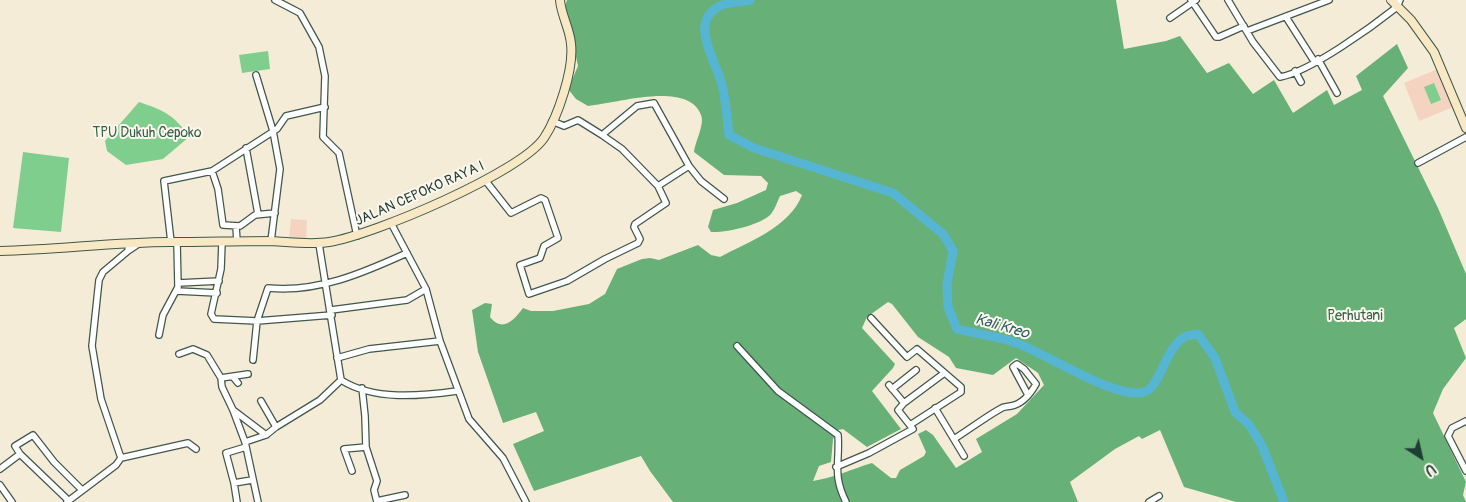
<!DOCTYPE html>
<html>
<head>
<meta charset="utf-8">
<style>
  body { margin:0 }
  #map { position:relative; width:1466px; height:502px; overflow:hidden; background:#f4ecd7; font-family:Pangolin,sans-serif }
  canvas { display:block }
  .north { position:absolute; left:1396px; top:432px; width:50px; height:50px; -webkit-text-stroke:4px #fbf7ec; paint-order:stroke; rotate:145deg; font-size:14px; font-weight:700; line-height:20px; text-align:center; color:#1f3d34 }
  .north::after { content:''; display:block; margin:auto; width:18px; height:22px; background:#1f3d34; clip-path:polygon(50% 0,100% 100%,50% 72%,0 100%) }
</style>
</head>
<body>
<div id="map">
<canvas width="1466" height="502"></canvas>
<div class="north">U</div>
</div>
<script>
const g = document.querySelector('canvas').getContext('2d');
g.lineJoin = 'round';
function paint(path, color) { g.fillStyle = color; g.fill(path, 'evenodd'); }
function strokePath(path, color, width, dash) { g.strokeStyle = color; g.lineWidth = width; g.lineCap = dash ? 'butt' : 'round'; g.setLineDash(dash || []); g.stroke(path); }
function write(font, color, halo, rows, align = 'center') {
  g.font = font + ' Pangolin,sans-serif'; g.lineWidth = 4; g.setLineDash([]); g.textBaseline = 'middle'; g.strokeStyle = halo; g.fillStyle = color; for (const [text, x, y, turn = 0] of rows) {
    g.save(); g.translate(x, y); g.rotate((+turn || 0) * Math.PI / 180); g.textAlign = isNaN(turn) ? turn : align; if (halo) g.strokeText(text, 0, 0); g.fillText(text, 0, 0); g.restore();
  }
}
paint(new Path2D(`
  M1440,68L1456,106L1419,121L1404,83Z
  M291,219L307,220L306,242L289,241Z`), '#f5d3c1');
paint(new Path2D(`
  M268,51L270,69L242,73L239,55Z
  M1434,83L1441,100L1431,104L1424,87Z
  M139,102C163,110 175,115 189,137L163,159L126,165L107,151L105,141Z
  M23,152L69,158L61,232L13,228Z`), '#7fce8d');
paint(new Path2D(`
  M567,0H1116L1124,49L1166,41L1180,36L1207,73L1229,63L1253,94L1274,80L1293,113L1327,90L1334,105L1362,90L1356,76L1397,44L1408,68L1383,96L1438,208L1466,274V319L1454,328L1466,358L1443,389L1433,413L1466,482L1463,495L1466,502H1236L1184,487L1160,430L1142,439L1139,436L1115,449L1070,482L1078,502H673L650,471L641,456L534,491L513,444L544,431L536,412L503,423L478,352L472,310L485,303L492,304L490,317C503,333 514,320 523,308L531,311H553L589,304L605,294L617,269L642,259L650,258L659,260L698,245L711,255L720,257C748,242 790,227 802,195L796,191L780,196C777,202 775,209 771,214C761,225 726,233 711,232L708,227L713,210L737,203L766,190L768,183L761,176L724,175L694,152C695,142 705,124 701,115C688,80 615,104 588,106L576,99L568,89L578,66L565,6ZM888,302L892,304L918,337L949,357L956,368L993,375L1016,358L1038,373L1044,385L1017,414L976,439L982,452L956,468L933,435L926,430L918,434L926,452L924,456L900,470L896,478H891L872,463C852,469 833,478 813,481L819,466L831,462L833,439L838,430L843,429L867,447L901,429L872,391L893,368L895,364L862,328L867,317Z`), '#67b178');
strokePath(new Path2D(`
  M750,0C741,2 728,2 720,6C687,22 717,62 722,85C726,101 727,118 729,135L754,148L893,193L943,234L953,251L947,284L948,307L957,329C976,334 997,336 1016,343C1044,352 1121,404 1147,391C1160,384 1166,349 1183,338C1186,335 1193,335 1198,334L1215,358L1235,412L1250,426L1262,446L1284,502`), '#55b5d3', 9);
const street = new Path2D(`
  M275,0L300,13L319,47L325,76L323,137L339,153L357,236
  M1191,0L1216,37H1219L1244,26
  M1228,0L1253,42L1280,77C1310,72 1373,26 1397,7L1400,0
  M1286,17L1314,61
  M1170,18L1196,0
  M1247,31L1329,0
  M1318,59L1337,93
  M1295,71L1301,82
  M256,75L273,131L280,169L271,241
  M602,135L622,149L658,186
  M246,148L258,214
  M1418,163L1466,137
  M689,166L701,181L724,199
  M212,171L218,189L223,225L240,226L255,215L275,213
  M485,180L511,213L541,198L545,200L558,238L544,246L540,258L520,265L529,294L567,281L605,259L638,243L640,239L634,227L635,224L666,203L658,186L689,166L654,103L637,106L602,135L578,120L564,126L552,121
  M391,223L426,289L440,341L469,419L503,458L526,502
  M236,226L237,242
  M171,242L164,181L212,171L277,129L286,116L325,107
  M222,242L221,269L211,314L214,319L257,321L332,315
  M319,244L341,380C374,401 421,396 457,391
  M128,251L140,243
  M178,283L219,281
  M177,291L217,293
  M331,310L407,300L426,289
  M871,318L907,357L917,349L961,387V392L910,425
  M159,335L163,315L178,287L177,242
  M737,346L778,391L838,435C840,463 832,474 846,502
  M179,354L193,349L207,355L221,378L222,387L233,410
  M337,358L369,349L440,341
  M253,360L257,321L268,288C317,293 363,273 407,253
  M233,377L238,383
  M221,378L248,374
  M892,389L916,370
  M261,401L276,427L320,400L341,380
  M904,403L943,374
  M935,408L964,456
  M1466,421L1452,428L1448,436L1466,471
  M954,439C970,429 984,418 1000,409C1004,406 1007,407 1011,406C1022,404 1031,393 1036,384L1024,369L1017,364L1013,367L1028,395
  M245,442L266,435
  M366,447L377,481L374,490L377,502
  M121,458L188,443L196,449
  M836,467L869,453L913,429L898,410L904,403L889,385
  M0,469L20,454
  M352,471L344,449L366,447L365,416L362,388
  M234,483L226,453L246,447
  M0,485L12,502
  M69,501L20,454L15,446L33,435L54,462L82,490
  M377,501L405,495
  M67,502L116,465L121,458L101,399L92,346L99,280L103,272L128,251L129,244
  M237,502L234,483L252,480
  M258,502L245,442L233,410L266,435L276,427
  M1149,502L1159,496`);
const secondary = new Path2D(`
  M1391,0L1411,20L1434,52L1466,128
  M0,251C57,250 113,242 170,242C204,242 238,241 272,241C291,242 310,245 329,242C373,235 520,173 544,138C558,117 574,69 571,44C570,29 561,15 560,0`);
strokePath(street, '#3f574c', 8);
strokePath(secondary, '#3f574c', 10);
strokePath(street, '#fff', 5.5);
strokePath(secondary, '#f8e8c3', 8);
write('14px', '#37614a', '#fbf7ec', [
  ["TPU Dukuh Cepoko",147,133],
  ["Perhutani",1355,316]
]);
write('14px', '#1f3d34', '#fbf7ec', [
  ["JALAN CEPOKO RAYA I",420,194,-24]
]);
write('italic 15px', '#2f6164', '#fbf7ec', [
  ["Kali Kreo",1002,327,16]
]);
</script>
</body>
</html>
